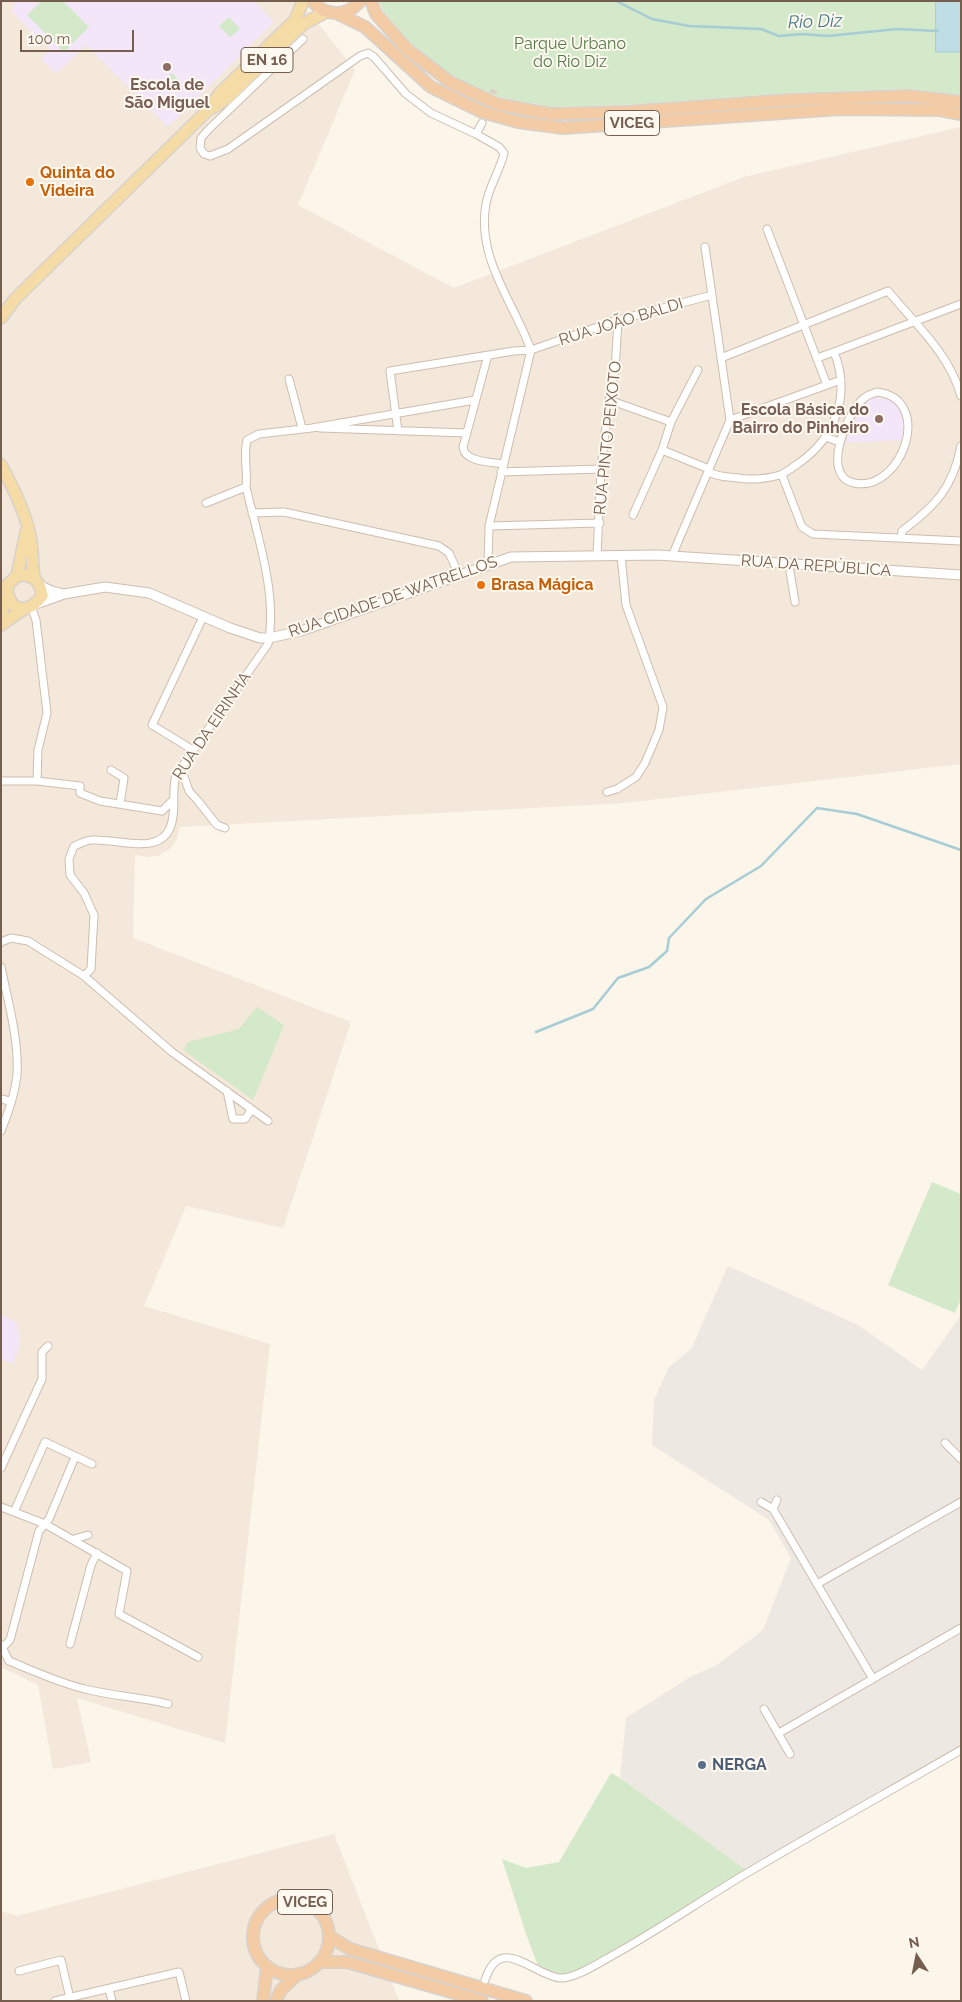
<!DOCTYPE html>
<html>
<head>
<meta charset="utf-8">
<style>
  body { margin:0 }
  #map { position:relative; width:962px; height:2002px; overflow:hidden; background:#fbf5ea; font-family:Raleway,sans-serif }
  canvas { display:block }
  .frame { position:absolute; inset:0; border:2px solid #755e4e; pointer-events:none }
  .north { position:absolute; left:892px; top:1932px; width:50px; height:50px; -webkit-text-stroke:4px #fef9f0; paint-order:stroke; rotate:349deg; font-size:14px; font-weight:700; line-height:20px; text-align:center; color:#755e4e }
  .north::after { content:''; display:block; margin:auto; width:18px; height:22px; background:#755e4e; clip-path:polygon(50% 0,100% 100%,50% 72%,0 100%) }
  .scale { position:absolute; left:20px; top:30px; width:114px; height:22px; box-sizing:border-box; border:2px solid #755e4e; border-top:0; padding-left:6px; font-size:15px; line-height:18px; white-space:nowrap; color:#755e4e; -webkit-text-stroke:4px #fef9f0; paint-order:stroke }
</style>
</head>
<body>
<div id="map">
<canvas width="962" height="2002"></canvas>
<div class="frame"></div>
<div class="north">N</div>
<div class="scale">100 m</div>
</div>
<script>
const g = document.querySelector('canvas').getContext('2d');
g.lineJoin = 'round';
function paint(path, color) { g.fillStyle = color; g.fill(path, 'evenodd'); }
function strokePath(path, color, width, dash) { g.strokeStyle = color; g.lineWidth = width; g.lineCap = dash ? 'butt' : 'round'; g.setLineDash(dash || []); g.stroke(path); }
function write(font, color, halo, rows, align = 'center') {
  g.font = font + ' Raleway,sans-serif'; g.lineWidth = 4; g.setLineDash([]); g.textBaseline = 'middle'; g.strokeStyle = halo; g.fillStyle = color; for (const [text, x, y, turn = 0] of rows) {
    g.save(); g.translate(x, y); g.rotate((+turn || 0) * Math.PI / 180); g.textAlign = isNaN(turn) ? turn : align; if (halo) g.strokeText(text, 0, 0); g.fillText(text, 0, 0); g.restore();
  }
}
paint(new Path2D(`
  M1,1H300L355,70L298,205L454,288L744,177L961,127V764L624,803L180,827L177,839L170,849L160,855L148,857L135,855L133,938L351,1022L283,1228L186,1206L144,1306L270,1344L225,1743L77,1698L91,1762L53,1769L38,1685L1,1667Z
  M334,1834L399,2001H1V1911L17,1916Z`), '#f3e8d9');
paint(new Path2D(`
  M728,1266L858,1325L922,1370L961,1315V1750L749,1872L620,1778L626,1718L690,1677L717,1665L763,1630L791,1558L769,1520L652,1445L654,1400L669,1367L691,1349Z`), '#ede8e2');
paint(new Path2D(`
  M14,1H254L274,22L168,127L86,45L56,74L41,59L50,50L11,11L14,8Z
  M876,397L890,400L900,409L904,423L902,440L845,443L860,409L868,399Z
  M1,1314L17,1323L20,1343L13,1364L1,1359Z`), '#f2e6f8');
paint(new Path2D(`
  M41,1H63L89,27L64,52L27,15Z
  M379,1H961V95L910,89L789,93L624,105L551,107L499,97L453,77L412,44L383,11Z
  M229,17L240,29L230,37L219,26Z
  M172,73L182,83L172,92L163,82Z
  M257,1007L284,1025L253,1100L183,1050L188,1042L239,1029Z
  M932,1182L961,1194V1299L955,1313L888,1285Z
  M611,1773L620,1778L749,1872L616,1953L561,1978L536,1969L537,1963L526,1934L502,1859L526,1868L559,1862Z`), '#d4e9c9');
const water = new Path2D(`
  M936,1H961V52H936Z`);
paint(water, '#bfdde4');
strokePath(water, '#a6ccd5', 1);
strokePath(new Path2D(`
  M616,1L652,19L689,26L761,29L779,36L802,34L828,36L897,29L938,31
  M536,1032L593,1009L618,978L649,967L667,951L669,938L706,899L761,866L817,808L857,814L961,850`), '#a6ccd5', 2.5);
strokePath(new Path2D(`
  M482,123L494,90`), '#dacfc3', 7, [7, 3.5]);
const minor = new Path2D(`
  M303,39L209,129L201,138L200,148L204,154L210,156L228,149L360,56L368,53L374,57L406,94L431,113L476,134
  M482,123L476,134L499,147L504,153C500,171 489,186 486,204C476,258 514,303 531,350
  M767,229L827,385L841,380
  M705,247L730,420L827,385
  M834,352L961,304
  M488,355L463,447C464,462 491,462 503,464
  M721,358L888,291C916,325 949,353 961,396
  M289,379L302,428
  M877,392C935,399 902,493 854,483C820,476 847,413 863,399C867,395 872,394 877,392Z
  M609,400L671,422
  M320,428L467,433
  M398,431L390,371L514,351L531,350L618,320L712,295
  M825,437L840,442
  M662,450L709,469
  M501,472L601,469
  M708,472C718,477 727,477 738,478C752,480 766,479 780,475C786,473 793,467 799,463C836,437 851,394 834,352L817,358
  M782,475L802,527L813,534L961,541
  M206,503L246,487
  M252,513L284,512L439,546L449,553L459,575
  M633,515L662,450L671,422L698,370
  M489,526L600,523
  M901,538L902,531C935,506 953,488 961,446
  M597,556L601,469L609,400L615,370L618,320
  M672,556L730,420
  M488,564L489,526L531,350
  M789,565L795,602
  M31,606L36,620L47,713L38,750L37,781
  M193,750L152,725L203,617
  M181,768L189,791L198,801L217,825L225,828
  M111,770L124,778L120,804
  M1,781H37L80,786V793L100,801L162,811L173,800
  M607,792L617,789L636,777L645,763L659,730L663,707L626,605L621,556
  M1,942L11,938L28,941L84,976L172,1052L268,1121
  M1,967C8,1002 19,1039 17,1075C15,1093 8,1114 1,1131
  M84,976L91,969L94,915L84,893L70,875L69,859L74,846C80,844 86,840 92,840C116,838 158,856 170,828C177,812 171,793 176,775L268,644C278,595 257,535 246,487C248,471 243,456 247,440L259,434L312,428L475,400
  M227,1091L233,1119H245L250,1112L249,1107
  M1,1099L10,1101
  M945,1443L961,1459
  M1,1468L42,1379V1352L48,1346
  M761,1502L773,1509L817,1584L961,1502
  M1,1507L45,1524L127,1571L119,1614L198,1657
  M773,1509L777,1500
  M14,1512L45,1442L92,1464
  M74,1539L88,1535
  M817,1584L873,1679
  M70,1644L91,1565L97,1553
  M1,1645L9,1661C34,1671 59,1683 85,1689C112,1696 140,1697 168,1704
  M3,1647L10,1640L39,1531L49,1519L75,1457
  M764,1709L790,1754
  M779,1733L961,1628
  M19,1971L61,1960L70,1998
  M485,1980C500,1932 534,1976 560,1978C575,1979 602,1961 615,1954C660,1929 703,1899 747,1873C818,1831 890,1791 961,1750
  M109,1989L112,2001
  M55,2001L179,1972L186,2001`);
const tertiary = new Path2D(`
  M41,586L52,591L64,594
  M36,604L64,594L105,587L149,593L230,628L260,638H269L301,631L511,557L657,555L961,575`);
const primary = new Path2D(`
  M212,108L226,99L303,24L326,12
  M1,318L15,299L208,110L219,94L295,20L303,1
  M1,465C13,487 28,517 31,542C33,553 32,565 34,577
  M25,575C37,578 40,584 42,596C26,616 8,612 7,585L17,576Z
  M17,576L26,532
  M1,614L7,597
  M1,625L24,609`);
const trunk = new Path2D(`
  M312,1C326,17 347,17 360,1
  M371,1L376,14L407,49L450,82L497,104L550,114L625,112L789,100L909,96L961,102
  M336,13L365,27L431,87L482,112L518,122L563,128L841,109L939,110L961,114
  M253 1937a38 38 0 1 1 76 0a38 38 0 1 1-76 0Z
  M329,1936L350,1949L526,2001
  M319,1962H347L482,2001
  M263,2001L267,1967
  M276,2001L281,1990L298,1974`);
strokePath(minor, '#cdbeb0', 9);
strokePath(tertiary, '#cdbeb0', 11);
strokePath(primary, '#d8d2cd', 14);
strokePath(trunk, '#d8d2cd', 14);
strokePath(minor, '#fff', 7);
strokePath(tertiary, '#fff', 9);
strokePath(primary, '#f5dca7', 11);
strokePath(trunk, '#f3cca6', 11);
for (const [x, y, r, color] of [
  [167,67,5,"#8d6e63"],
  [30,182,5,"#e8710a"],
  [879,419,5,"#8d6e63"],
  [481,585,5,"#e8710a"],
  [702,1765,5,"#5c6f8a"]
]) { const dot = new Path2D(); dot.arc(x, y, r, 0, 2 * Math.PI); g.fillStyle = color; g.fill(dot); strokePath(dot, '#fef9f0', 2); }
for (const [x, y, w] of [
  [267,60,52],
  [632,123,55],
  [305,1902,55]
]) { const box = new Path2D(); box.roundRect(x - w / 2, y - 12.5, w, 25, 4); g.fillStyle = '#fef9f0'; g.fill(box); strokePath(box, '#755e4e', 1); }
write('bold 15px', '#755e4e', null, [
  ["EN 16",267,60],
  ["VICEG",632,123],
  ["VICEG",305,1902]
]);
write('16px', '#547947', '#fef9f0', [
  ["Parque Urbano",570,44],
  ["do Rio Diz",570,62]
]);
write('bold 16px', '#785e54', '#fef9f0', [
  ["Escola de",167,85],
  ["São Miguel",167,103],
  ["Escola Básica do",869,410,"right"],
  ["Bairro do Pinheiro",869,428,"right"]
]);
write('bold 16px', '#c56008', '#fef9f0', [
  ["Quinta do",40,173],
  ["Videira",40,191],
  ["Brasa Mágica",491,585]
], 'left');
write('16px', '#755e4e', '#fef9f0', [
  ["RUA JOÃO BALDI",621,322,-17],
  ["RUA PINTO PEIXOTO",608,438,-84],
  ["RUA DA REPÚBLICA",816,566,4],
  ["RUA CIDADE DE WATRELLOS",393,597,-19],
  ["RUA DA EIRINHA",212,726,-56]
]);
write('bold 16px', '#4e5e75', '#fef9f0', [
  ["NERGA",712,1765]
], 'left');
write('italic 18px', '#497a86', '#fef9f0', [
  ["Rio Diz",815,22,-2]
]);
</script>
</body>
</html>
